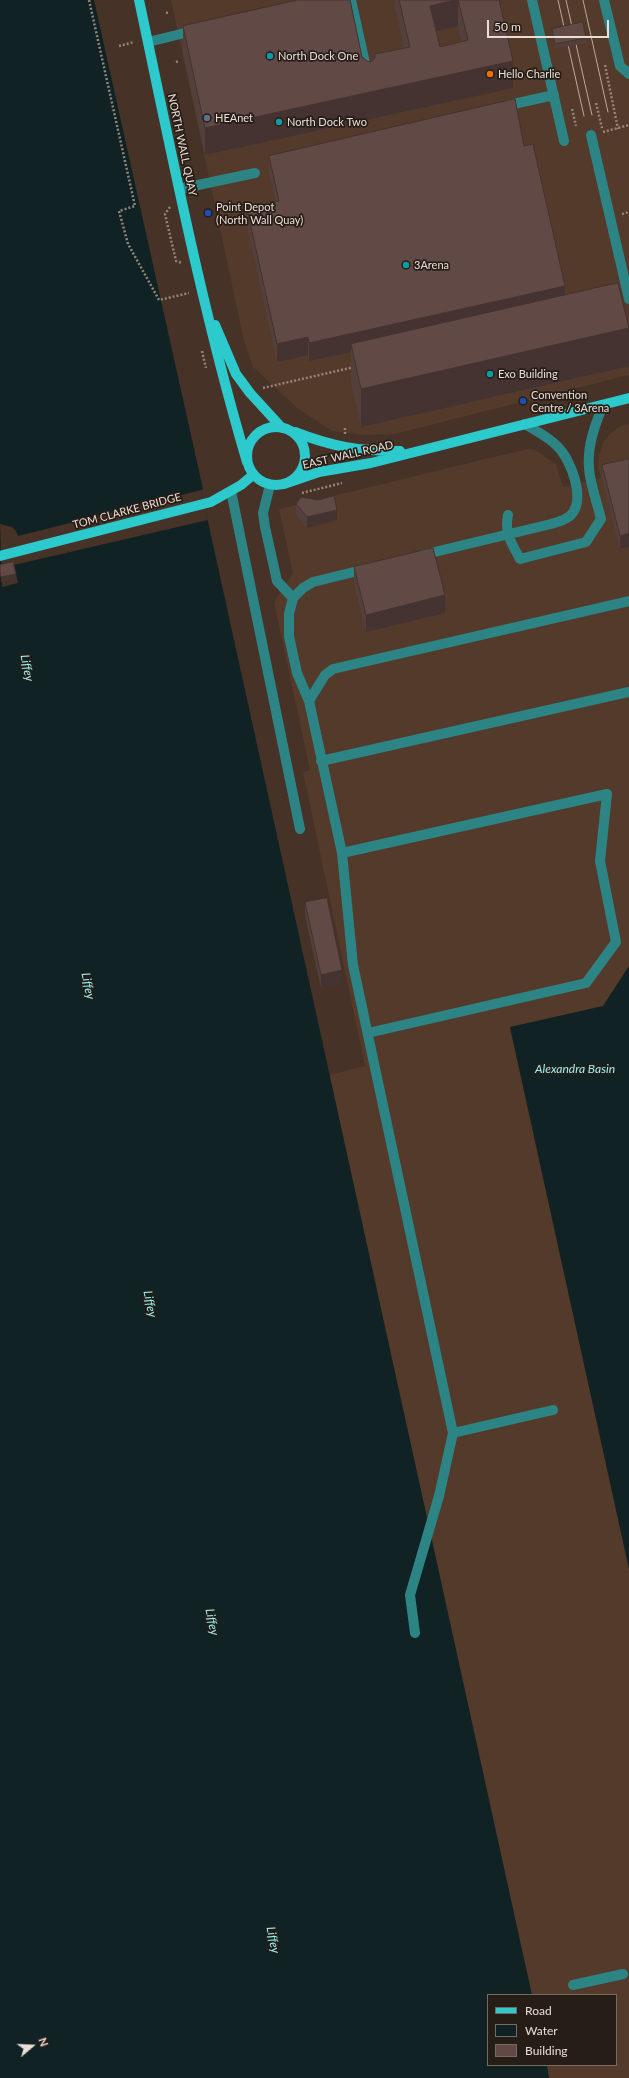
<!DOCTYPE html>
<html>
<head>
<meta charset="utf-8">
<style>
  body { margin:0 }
  #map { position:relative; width:629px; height:2078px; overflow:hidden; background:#463227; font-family:Lato,sans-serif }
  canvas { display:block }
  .legend { position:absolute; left:487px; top:1994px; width:130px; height:72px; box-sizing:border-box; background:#261d17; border:1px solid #756a64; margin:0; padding:5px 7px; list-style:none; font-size:12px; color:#ebded7 }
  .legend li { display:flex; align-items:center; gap:8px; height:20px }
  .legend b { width:20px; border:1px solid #756a64 }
  .north { position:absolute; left:12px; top:2026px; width:40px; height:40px; -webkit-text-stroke:3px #261d17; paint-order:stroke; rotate:71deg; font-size:11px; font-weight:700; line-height:16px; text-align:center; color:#ebded7 }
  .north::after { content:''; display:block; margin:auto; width:14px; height:18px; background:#ebded7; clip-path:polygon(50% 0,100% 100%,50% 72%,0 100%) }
  .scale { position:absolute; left:487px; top:20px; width:122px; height:18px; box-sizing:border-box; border:2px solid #ebded7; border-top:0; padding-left:5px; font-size:12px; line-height:14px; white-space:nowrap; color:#ebded7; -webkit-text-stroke:3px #261d17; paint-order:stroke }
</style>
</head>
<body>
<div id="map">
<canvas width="629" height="2078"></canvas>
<ul class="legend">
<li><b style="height:5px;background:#2ccacc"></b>Road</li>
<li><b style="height:11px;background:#102223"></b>Water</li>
<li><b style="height:11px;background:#614945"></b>Building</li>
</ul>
<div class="north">N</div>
<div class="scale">50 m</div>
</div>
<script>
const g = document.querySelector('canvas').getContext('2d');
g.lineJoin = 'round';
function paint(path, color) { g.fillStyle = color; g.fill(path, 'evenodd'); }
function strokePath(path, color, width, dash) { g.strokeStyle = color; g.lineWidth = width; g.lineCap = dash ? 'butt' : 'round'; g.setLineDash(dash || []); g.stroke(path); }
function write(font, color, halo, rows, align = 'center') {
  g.font = font + ' Lato,sans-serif'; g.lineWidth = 3.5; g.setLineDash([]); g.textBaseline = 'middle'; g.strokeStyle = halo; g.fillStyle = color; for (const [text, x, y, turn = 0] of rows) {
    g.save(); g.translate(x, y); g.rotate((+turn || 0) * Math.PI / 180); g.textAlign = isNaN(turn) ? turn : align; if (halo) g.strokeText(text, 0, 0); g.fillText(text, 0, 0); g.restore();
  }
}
paint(new Path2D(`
  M171,0H629V375L395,434L364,435L332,431L297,408L253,367L244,341Z
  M629,424V966L603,1006L510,1028L629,1569V2078H549L546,2065H616V1995H531L329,1075L365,1066L303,772L310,770L274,602L293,573L279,509L527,449L536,450L556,465L563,487L601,478L598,467L599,455L603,443L610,434L621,426Z`), '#543a2a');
paint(new Path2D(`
  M0,0H94L203,489L201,490L532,1995H488V2065H547L549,2078H0Z
  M629,966V1569L510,1027L603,1006Z`), '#102223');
paint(new Path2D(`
  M201,490L208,520L14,565L18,583L2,587L0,524L12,527L16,531L18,536Z`), '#463227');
strokePath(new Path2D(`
  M89,0L135,206L119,211L128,244L159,300L189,293
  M166,13L169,12
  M119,46L134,42
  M176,62L179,61
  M605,65L618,129
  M596,103L602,128
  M572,109L576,126
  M603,132L629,125
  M170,207L165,214L176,261L182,263
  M622,214L629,212
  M202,351L206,368
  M263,388L354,367
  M345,434V427
  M302,493L342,483`), '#94847b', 2.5, [2, 2]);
strokePath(new Path2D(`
  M351,0L367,72
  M532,0L564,141
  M604,0L620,66L629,74
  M148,42L197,30
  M509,105L554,95
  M591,135L629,299
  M179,189L255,173
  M270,485L263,513L265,527L277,581L293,598
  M231,491L300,829
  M508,515C504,533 512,544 520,559L586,542L601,519C597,502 590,484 589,468C587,446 595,425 603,405
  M422,555L551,524C558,522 566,520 571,515C586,499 571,460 558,447C549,437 536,431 525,424
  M366,569L313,582L303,588L293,598L289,614V636L297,673L309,701L342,853L353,965L453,1433L439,1496L410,1595L415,1633
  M309,701L325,675L333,669L629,601
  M321,761L629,692
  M342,853L607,794L600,861L616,942L586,983L368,1033
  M453,1433L553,1410
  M573,1985L623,1974`), '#2d8485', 10);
strokePath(new Path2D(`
  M139,0C172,155 202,310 247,462
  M215,325L236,374L250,393L282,428
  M247 456a29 29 0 1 1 58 0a29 29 0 1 1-58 0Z
  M295,432C333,447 359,451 400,451
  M284,484L319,472L371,463L629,398
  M0,556L211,502L241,485L253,475`), '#2ccacc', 10);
strokePath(new Path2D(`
  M558,0L584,116
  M566,0L592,115
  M583,0L608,112`), '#b8a9a1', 1);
paint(new Path2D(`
  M395,0H499L513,88L205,155L183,52V26L362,57L367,61L371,62L404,48L395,8ZM458,26L461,42L440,47L436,31Z
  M552,29L586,38V43L555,49L552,34Z
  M524,146L565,295L629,366L361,427L351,382V352L309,361L308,355L277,362L247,226V209L276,202L269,173V156Z
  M629,459L620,549L602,478V465Z
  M296,504L337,520L307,528L296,515Z
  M354,567L445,613L366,632L354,585Z
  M305,902L342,984L321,988L305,916Z`), '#533f3b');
paint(new Path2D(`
  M455,0H458V26L430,33V6Z
  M513,61V88L205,155V128Z
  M565,286V304L351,344V352L309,361V343Z
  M629,328V366L361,427V389Z
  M308,337V355L277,362V344Z
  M337,510V520L307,528V517Z
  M629,533V547L620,549V536Z
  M16,574V579L1,582V577Z
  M445,595V613L366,632V615Z
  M342,970V984L321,988V975Z`), '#443330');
const building = new Path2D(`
  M298,0H350L362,57L367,61L371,62L375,58V54L410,47L399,0H455L430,6L440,47L468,40L458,0H499L513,61L205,128L183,26Z
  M583,22L586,38L555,44L552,29Z
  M515,99L524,146L533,144L565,286L309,343L308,337L277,344L247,209L279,201L269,156Z
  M618,283L629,328L361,389L351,344Z
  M629,459V533L620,536L602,465Z
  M334,496L337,510L307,517L296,504L301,497L318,500Z
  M433,548L445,595L366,615L354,567Z
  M13,562L16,574L1,577L0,573V565Z
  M327,898L342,970L321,975L305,902Z`);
paint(building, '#614945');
strokePath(building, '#443330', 1);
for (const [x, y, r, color] of [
  [270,56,4,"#0f9aa8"],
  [490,74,4,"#e8710a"],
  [207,118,4,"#5c6f8a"],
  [279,122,4,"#0f9aa8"],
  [208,213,4,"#1a4fb4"],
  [406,265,4,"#0f9aa8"],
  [490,374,4,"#0f9aa8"],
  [523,401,4,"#1a4fb4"]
]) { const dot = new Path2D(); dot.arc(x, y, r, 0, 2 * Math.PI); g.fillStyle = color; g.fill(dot); strokePath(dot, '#261d17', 1.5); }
write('11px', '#ebded7', '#261d17', [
  ["North Dock One",278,56],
  ["Hello Charlie",498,74],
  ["HEAnet",215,118],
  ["North Dock Two",287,122],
  ["Point Depot",216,207],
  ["(North Wall Quay)",216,220],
  ["3Arena",414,265],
  ["Exo Building",498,374],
  ["Convention",531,395],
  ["Centre / 3Arena",531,408]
], 'left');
write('11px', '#ebded7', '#261d17', [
  ["NORTH WALL QUAY",182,145,78],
  ["EAST WALL ROAD",348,455,-13],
  ["TOM CLARKE BRIDGE",127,511,-15]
]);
write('italic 12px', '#95f4f8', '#261d17', [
  ["Liffey",27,668,79],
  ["Liffey",88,986,79],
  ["Alexandra Basin",575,1069],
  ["Liffey",150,1304,79],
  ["Liffey",212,1622,79],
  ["Liffey",273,1940,79]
]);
</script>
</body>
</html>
